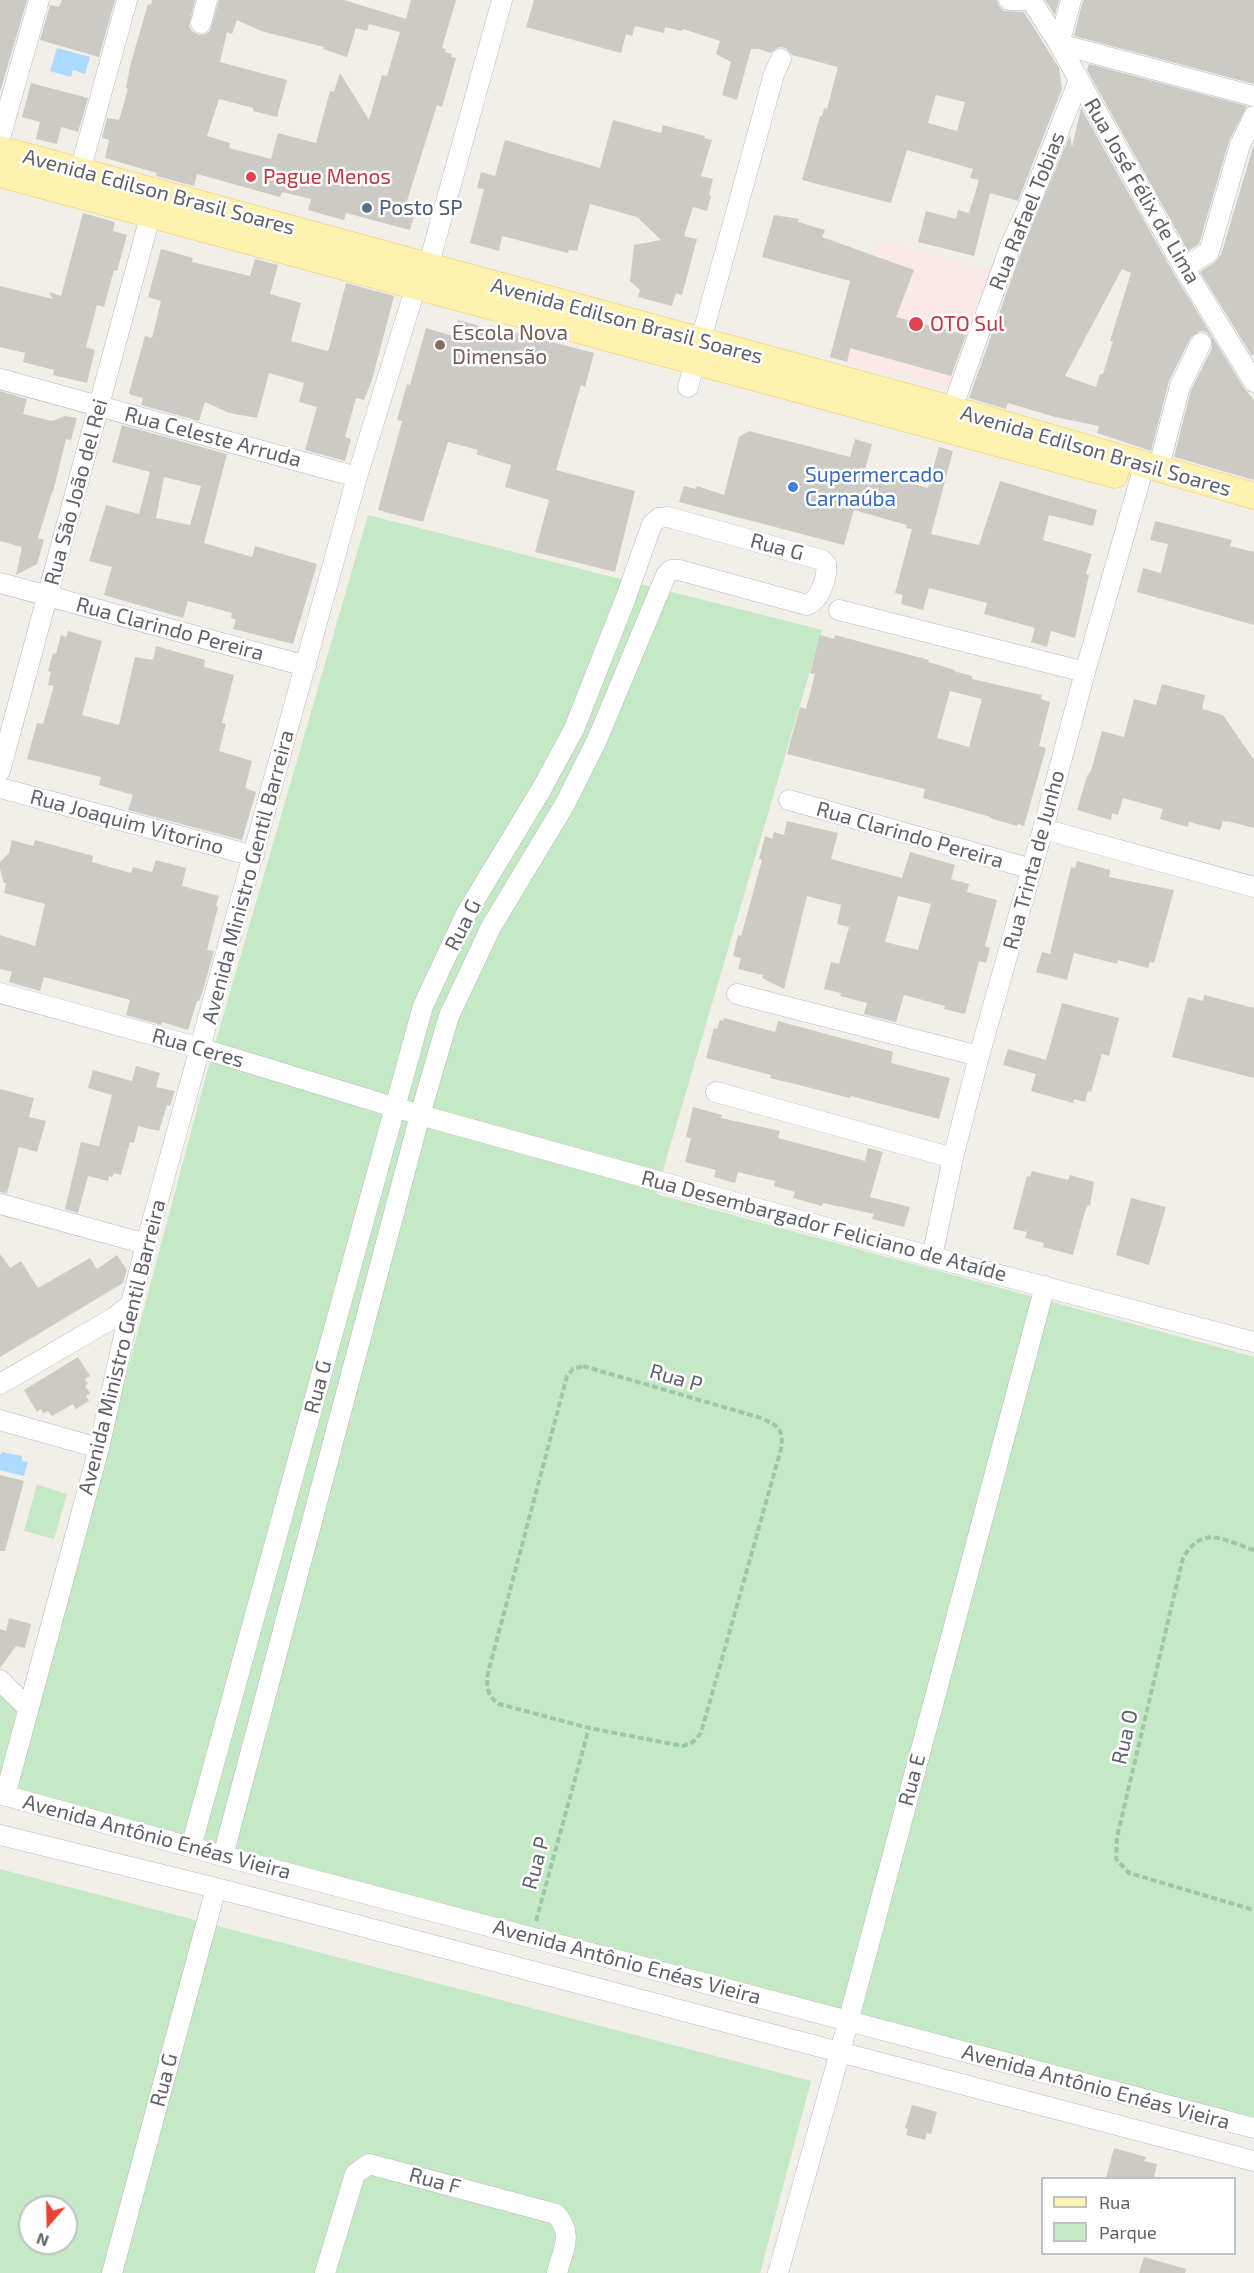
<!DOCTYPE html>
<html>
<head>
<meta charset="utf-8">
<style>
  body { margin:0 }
  #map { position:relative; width:1254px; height:2273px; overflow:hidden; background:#f1efe8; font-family:"Exo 2",sans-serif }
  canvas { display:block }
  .legend { position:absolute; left:1041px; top:2177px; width:195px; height:78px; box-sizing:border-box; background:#fff; border:2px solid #bfc1c3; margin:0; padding:8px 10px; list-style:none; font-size:18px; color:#5f6368 }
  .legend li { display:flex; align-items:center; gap:12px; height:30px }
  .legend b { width:30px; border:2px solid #bfc1c3 }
  .north { position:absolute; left:18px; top:2195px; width:60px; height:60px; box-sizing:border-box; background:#fff; border:2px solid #bfc1c3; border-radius:50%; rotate:200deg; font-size:16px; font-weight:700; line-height:24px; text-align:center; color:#5f6368 }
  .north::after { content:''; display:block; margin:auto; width:21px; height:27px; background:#ea4335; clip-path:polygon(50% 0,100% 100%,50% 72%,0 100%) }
</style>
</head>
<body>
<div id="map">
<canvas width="1254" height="2273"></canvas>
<ul class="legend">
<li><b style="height:8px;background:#fff2af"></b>Rua</li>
<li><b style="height:16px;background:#c5e8c5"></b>Parque</li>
</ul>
<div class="north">N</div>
</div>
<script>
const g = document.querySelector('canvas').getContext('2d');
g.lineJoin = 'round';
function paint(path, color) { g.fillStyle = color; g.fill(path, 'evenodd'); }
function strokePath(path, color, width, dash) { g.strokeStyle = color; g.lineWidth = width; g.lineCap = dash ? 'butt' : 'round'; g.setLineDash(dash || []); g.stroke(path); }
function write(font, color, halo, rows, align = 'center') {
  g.font = font + ' "Exo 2",sans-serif'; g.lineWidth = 5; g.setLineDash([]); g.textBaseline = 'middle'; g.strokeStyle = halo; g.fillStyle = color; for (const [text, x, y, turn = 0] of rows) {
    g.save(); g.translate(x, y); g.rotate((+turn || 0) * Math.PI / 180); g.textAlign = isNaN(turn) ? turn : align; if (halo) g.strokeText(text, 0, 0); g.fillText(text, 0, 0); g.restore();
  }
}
paint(new Path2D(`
  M880,241L992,271L957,390L847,362Z`), '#fce8e6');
paint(new Path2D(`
  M368,515L822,630L656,1194L1254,1357V2120L15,1792L207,1072Z
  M37,1485L67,1494L54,1539L24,1531Z
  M0,1693L17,1710L0,1776Z
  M0,1869L811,2081L760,2273H0ZM30,2207H66V2243H30Z`), '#c5e8c5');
paint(new Path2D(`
  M57,48L90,57L85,74L73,70L71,77L50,71Z
  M2,1452L22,1456V1461L28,1462L24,1476L0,1470V1455Z`), '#aadaff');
paint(new Path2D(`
  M0,0H27L0,92Z
  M62,0H115L99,57L40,40L50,5L59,7Z
  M152,0H195L189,26L192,31L199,35L205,34L210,31L219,0H344L406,19L411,0H456L442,48L446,49L445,52L452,54L451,57L456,58L442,107L437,105L407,201L417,204L410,230L346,213L344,220L308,210L311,199L282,192L280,197L197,174L194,186L156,176L157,173L105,158L109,140L102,138L107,118L119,120L128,89L126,88L130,66L148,4L151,5ZM237,20L261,31L324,47L323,49L347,57L356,28L367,31L369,24L400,32L387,76L382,75L369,120L340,73L334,92L330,91L316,143L278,133L271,159L229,148L230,143L207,136L219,99L253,108V111L277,117L287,80L220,62L227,32L232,34Z
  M534,0H997L999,6L1004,11L1024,12L1059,68L1062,89L1018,201L990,193L974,256L918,242L926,211L956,219L958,210L969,213L979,180L970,178L973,169L907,150L891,203L802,180L820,116H822L824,108L827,109L838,67L792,55L786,48L779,47L771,53L759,49H751L737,100L722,95L731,62L716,54L720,41L683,29L682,31L665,27L664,33L635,26L632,36L626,34L621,53L526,27ZM936,95L965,102L957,131L928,123Z
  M1045,0H1059L1055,15Z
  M1083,0H1254V84L1074,36Z
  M1089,64L1247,106L1229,141L1199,244L1188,251L1087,70Z
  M31,83L88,98L78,132L61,127L57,144L36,139L40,122L22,117Z
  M1081,108L1174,274L1244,388L1254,400V480L1174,457L1191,390L1212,348L1211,337L1206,332L1200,331L1191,337L1169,381L1151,451L1097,433L1099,426L1055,417L1008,403L1006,409L969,398L1022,249L1070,135L1072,147ZM1122,269L1131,273L1110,341H1113L1103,374H1100L1096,387L1065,376Z
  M613,120L661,133L663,125L705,136L704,138L712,140L701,176L713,179L709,195L711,196L707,211L693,207L684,236L697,239L682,295L676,293L672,306L638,297L640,290L630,281L634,245L661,240L637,217L590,204L577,251L569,250L568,253L502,236L499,251L470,243L484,189L477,188L481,172L495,176L505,140L600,168Z
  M1254,144V354L1252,356L1200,272L1215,262L1221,255Z
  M83,213L115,222L113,231L127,235L117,271L114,270L104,307L97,305L86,347L95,350L87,383L53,375L54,370L23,362L25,353L0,347V286L53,299L49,292L61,296Z
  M774,215L799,219L798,222L825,230L822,237L914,270L896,317L966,335L951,376L850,348L847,362L830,357L850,281L762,257Z
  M161,249L193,258L192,262L250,276L255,259L278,265L270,294L301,303L291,341L327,351L329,349L346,283L394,296L372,380L364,400L356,398L345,437L351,439L345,461L305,450L317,407L299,402L304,383L269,373L257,418L229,413L205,402L199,421L141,405L143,398L131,395L129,393L145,336L152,338L161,301L148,297Z
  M458,320L486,328L491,326L594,353L585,387L581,385L556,470L635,491L615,572L535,552L549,500L505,487L511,465L476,454L478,450L448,442L423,522L378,510L402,421L397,420L407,384L410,385L426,328L453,336Z
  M0,391L27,399L23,414L52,421L65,416L77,418L71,440L66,439L53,492H52L38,538L44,540L37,564L16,575L22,547L0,541Z
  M122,425L227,454L204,543L252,557L255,546L317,564L293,644L233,629L236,620L231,618L232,613L188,601L183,618L104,595L112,567L89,561L106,505L139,514L150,472L112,462ZM164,477L201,486L190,525L156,518Z
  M749,431L850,457L855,439L872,444L865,470L928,488L939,447L953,451L931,534L979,545L1000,481L1097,510L1093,526L1049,515L1043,540L1092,554L1086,574L1089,575L1075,638L1051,631L1047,647L1031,642L1035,628L984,614L987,603L929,588L923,610L901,604L903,595L895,593L912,529L906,528L907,525L854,510L844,545L679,502L684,486L696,489L697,486L724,495L739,437Z
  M1155,521L1232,540L1230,546L1254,552V625L1137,592L1143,568L1161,573L1168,544L1150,540Z
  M68,631L102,641L82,715L119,725L135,657L153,660L156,646L205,660L204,667L234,675L222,723L226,724L219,751L252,761L245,788L256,792L242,840L128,810L133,795L99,785L101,777L27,759L37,723L43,724L54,686L48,685L51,672L48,671L53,653L56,654L61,635L66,637Z
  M820,635L834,639L835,635L929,660L928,662L955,670L954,671L972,676V679L1042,695L1041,699L1050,702L1039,746L1046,748L1024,826L1018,824L1017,826L990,818L991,817L923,798L925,789L787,754L800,707L806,709L815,674L810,673ZM950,691L982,699L969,747L937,738Z
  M1162,684L1205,695L1202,709L1223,715L1254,760V828L1227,821V822L1223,821L1220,830L1189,822L1188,827L1160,819L1163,809L1123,798L1118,815L1112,813L1111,820L1077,810L1087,776L1091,771L1102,731L1124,737L1134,699L1156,705Z
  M787,821L838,833L831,859L902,878L910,852L955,865L951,879L969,884L967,892L997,900L985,946L990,948L986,963L979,961L965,1014L944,1009L945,1006L904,995L896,1022L864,1014L867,1003L840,996L841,993L824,989L831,962L839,964L849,927L837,924L841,905L807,896L784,989L762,978L763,975L738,969L741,958L733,956L738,935L741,936L748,911L762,860L759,859L765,836L772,839L774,832L784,835ZM898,896L931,904L918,950L885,942Z
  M12,840L33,846L35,840L93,856L92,862L131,873L133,867L152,872L156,860L186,868L182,886L219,896L216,906L218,907L207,950L214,951L203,990L199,1001H197L188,1030L162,1022L161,1025L126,1015L130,1000L44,977L40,991L9,982L12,972L0,969V935L35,946L45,904L4,893L6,883H4L0,869V862L9,853Z
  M1077,861L1110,870L1109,877L1174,890L1154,963L1150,962L1148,968L1118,960L1117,964L1074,953L1067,980L1036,972L1042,952L1050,954L1071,867L1075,868Z
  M1204,995L1254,1008V1078L1172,1057L1188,997L1203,1001Z
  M1062,1003L1119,1018L1109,1056L1102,1054L1091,1092L1088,1091L1085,1102L1074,1099L1073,1103L1031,1091L1036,1074L1003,1065L1008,1049L1046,1060Z
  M724,1018L775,1032L778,1021L893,1052L891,1063L950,1078L939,1119L851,1096L850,1098L799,1085L770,1078L771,1075L706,1058L714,1028L717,1029L720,1020L723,1021Z
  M136,1066L160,1073L156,1087L175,1091L170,1106L167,1105L159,1131L138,1126L134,1143L130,1142L121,1175L114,1173L112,1177L109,1176L108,1181L88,1176L78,1213L65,1209L81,1142L99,1146L112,1095L88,1088L93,1070L132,1081Z
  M0,1089L34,1098L29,1117L46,1121L37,1152L19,1147L7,1193L0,1192Z
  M693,1107L722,1115L721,1118L780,1131L778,1138L865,1161L868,1148L883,1152L870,1197L910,1207L904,1227L872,1219L874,1214L823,1203L822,1206L793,1198L795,1192L774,1186L775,1181L738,1172L735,1183L714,1177L716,1170L685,1162L691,1138L686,1137Z
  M1032,1171L1068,1180L1070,1175L1094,1182L1090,1206L1088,1205L1085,1211L1073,1255L1043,1247L1044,1243L1025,1238L1027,1232L1013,1229L1027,1176L1030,1177Z
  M1131,1198L1166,1207L1149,1265L1116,1255Z
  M0,1254L10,1268L21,1261L38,1288L90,1258L97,1269L117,1255L127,1270L123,1283L0,1357Z
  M78,1357L90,1376L85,1379L88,1384L85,1386L90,1393L86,1396L89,1401L76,1409L73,1404L52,1416L48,1411L43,1413L41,1409L37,1412L24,1390Z
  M0,1475L24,1481L5,1551H0Z
  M9,1618L31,1624L25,1648L16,1646L0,1668V1629L6,1631Z
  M912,2105L937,2112L931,2134L927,2133L925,2140L906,2135L908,2129L905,2128Z
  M1114,2148L1146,2157L1144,2161L1157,2164L1154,2178H1106Z
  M1144,2257L1186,2269L1185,2273H1139Z`), '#cccac5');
const minor = new Path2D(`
  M1009,0H1027
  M1031,0L1059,44L1184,268L1254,382
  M1071,0L1059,44L1254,96
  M201,23L207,0
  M0,138L39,0
  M80,171L127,0
  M1184,268L1209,252L1240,145L1254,116
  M0,379L357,477
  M688,387L774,74L781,59
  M952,409L1011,244L1030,203L1079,80
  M1158,470L1180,386L1201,343
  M0,583L306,666
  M839,610L1085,672
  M0,771L151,213
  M0,788L254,856
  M789,800L1032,869
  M1043,829L1254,887
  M0,993L200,1048L420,1115L932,1257L1254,1342
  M737,994L979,1056
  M716,1092L953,1158
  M0,1204L146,1244
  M932,1257L953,1158L979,1056L1043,829L1085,672L1144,466
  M0,1384L115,1317L131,1304
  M0,1420L99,1448
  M0,1680L28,1708
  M0,1794L223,1856L1254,2128
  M5,1796L99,1448L131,1304L146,1244L357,477L416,286L428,267L502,0
  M0,1835L216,1888L1254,2161
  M191,1847L423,1006L466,914L541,790L574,729L625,600L652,524L659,518L668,517L822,560L826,564C828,577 820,600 807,605L679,570H671L666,575L597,740L565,804L491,927L449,1016L420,1115L223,1856
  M112,2273L216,1888
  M325,2273L355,2174L369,2164L556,2214C574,2235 563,2249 557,2273
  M778,2273L840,2052L1045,1286`);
const major = new Path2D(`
  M0,149L952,409L1254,496
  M0,174L1115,475`);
strokePath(minor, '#b5b8bc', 21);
strokePath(major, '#f2c960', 27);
strokePath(new Path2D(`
  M583,1366L761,1418C778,1426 784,1428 781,1449L701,1733L693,1742L683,1746L589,1728L499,1704C487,1696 486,1686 488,1673L567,1376L573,1369Z
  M1254,1550C1223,1540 1203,1524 1183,1558L1117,1837L1116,1859L1129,1873L1254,1910
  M536,1921L589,1728`), '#9cc7a9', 4, [6, 3]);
strokePath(minor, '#fff', 20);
strokePath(major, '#fff2af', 26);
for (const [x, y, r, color] of [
  [251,177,6,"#e0444e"],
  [367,208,6,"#5c6f8a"],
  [916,324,8,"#e0444e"],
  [440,345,6,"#8d6e63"],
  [793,487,6,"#3f7fe0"]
]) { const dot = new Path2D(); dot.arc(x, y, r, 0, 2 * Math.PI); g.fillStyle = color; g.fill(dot); strokePath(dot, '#fff', 2); }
write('21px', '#be3a42', '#fff', [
  ["Pague Menos",263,177],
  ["OTO Sul",930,324]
], 'left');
write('21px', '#5f6368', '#fff', [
  ["Rua José Félix de Lima",1142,191,60],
  ["Avenida Edilson Brasil Soares",159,192,15],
  ["Rua Rafael Tobias",1027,211,-68],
  ["Avenida Edilson Brasil Soares",627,321,15],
  ["Rua Celeste Arruda",213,437,15],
  ["Avenida Edilson Brasil Soares",1096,451,16],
  ["Rua São João del Rei",76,492,-75],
  ["Rua G",777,547,15],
  ["Rua Clarindo Pereira",170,629,15],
  ["Rua Joaquim Vitorino",127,822,15],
  ["Rua Clarindo Pereira",910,835,16],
  ["Rua Trinta de Junho",1034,860,-75],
  ["Avenida Ministro Gentil Barreira",248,877,-75],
  ["Rua G",463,925,-63],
  ["Rua Ceres",198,1048,16],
  ["Rua Desembargador Feliciano de Ataíde",824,1226,15],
  ["Avenida Ministro Gentil Barreira",122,1347,-76],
  ["Rua P",676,1378,16],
  ["Rua G",318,1387,-75],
  ["Rua O",1125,1737,-77],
  ["Rua E",912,1780,-75],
  ["Avenida Antônio Enéas Vieira",157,1837,15],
  ["Rua P",536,1863,-75],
  ["Avenida Antônio Enéas Vieira",627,1962,15],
  ["Rua G",164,2080,-75],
  ["Avenida Antônio Enéas Vieira",1096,2087,15],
  ["Rua F",435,2181,15]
]);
write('21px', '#4e5e75', '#fff', [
  ["Posto SP",379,208]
], 'left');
write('21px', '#785e54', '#fff', [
  ["Escola Nova",452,333],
  ["Dimensão",452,357]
], 'left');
write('21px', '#366cbe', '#fff', [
  ["Supermercado",805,475],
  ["Carnaúba",805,499]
], 'left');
</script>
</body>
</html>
